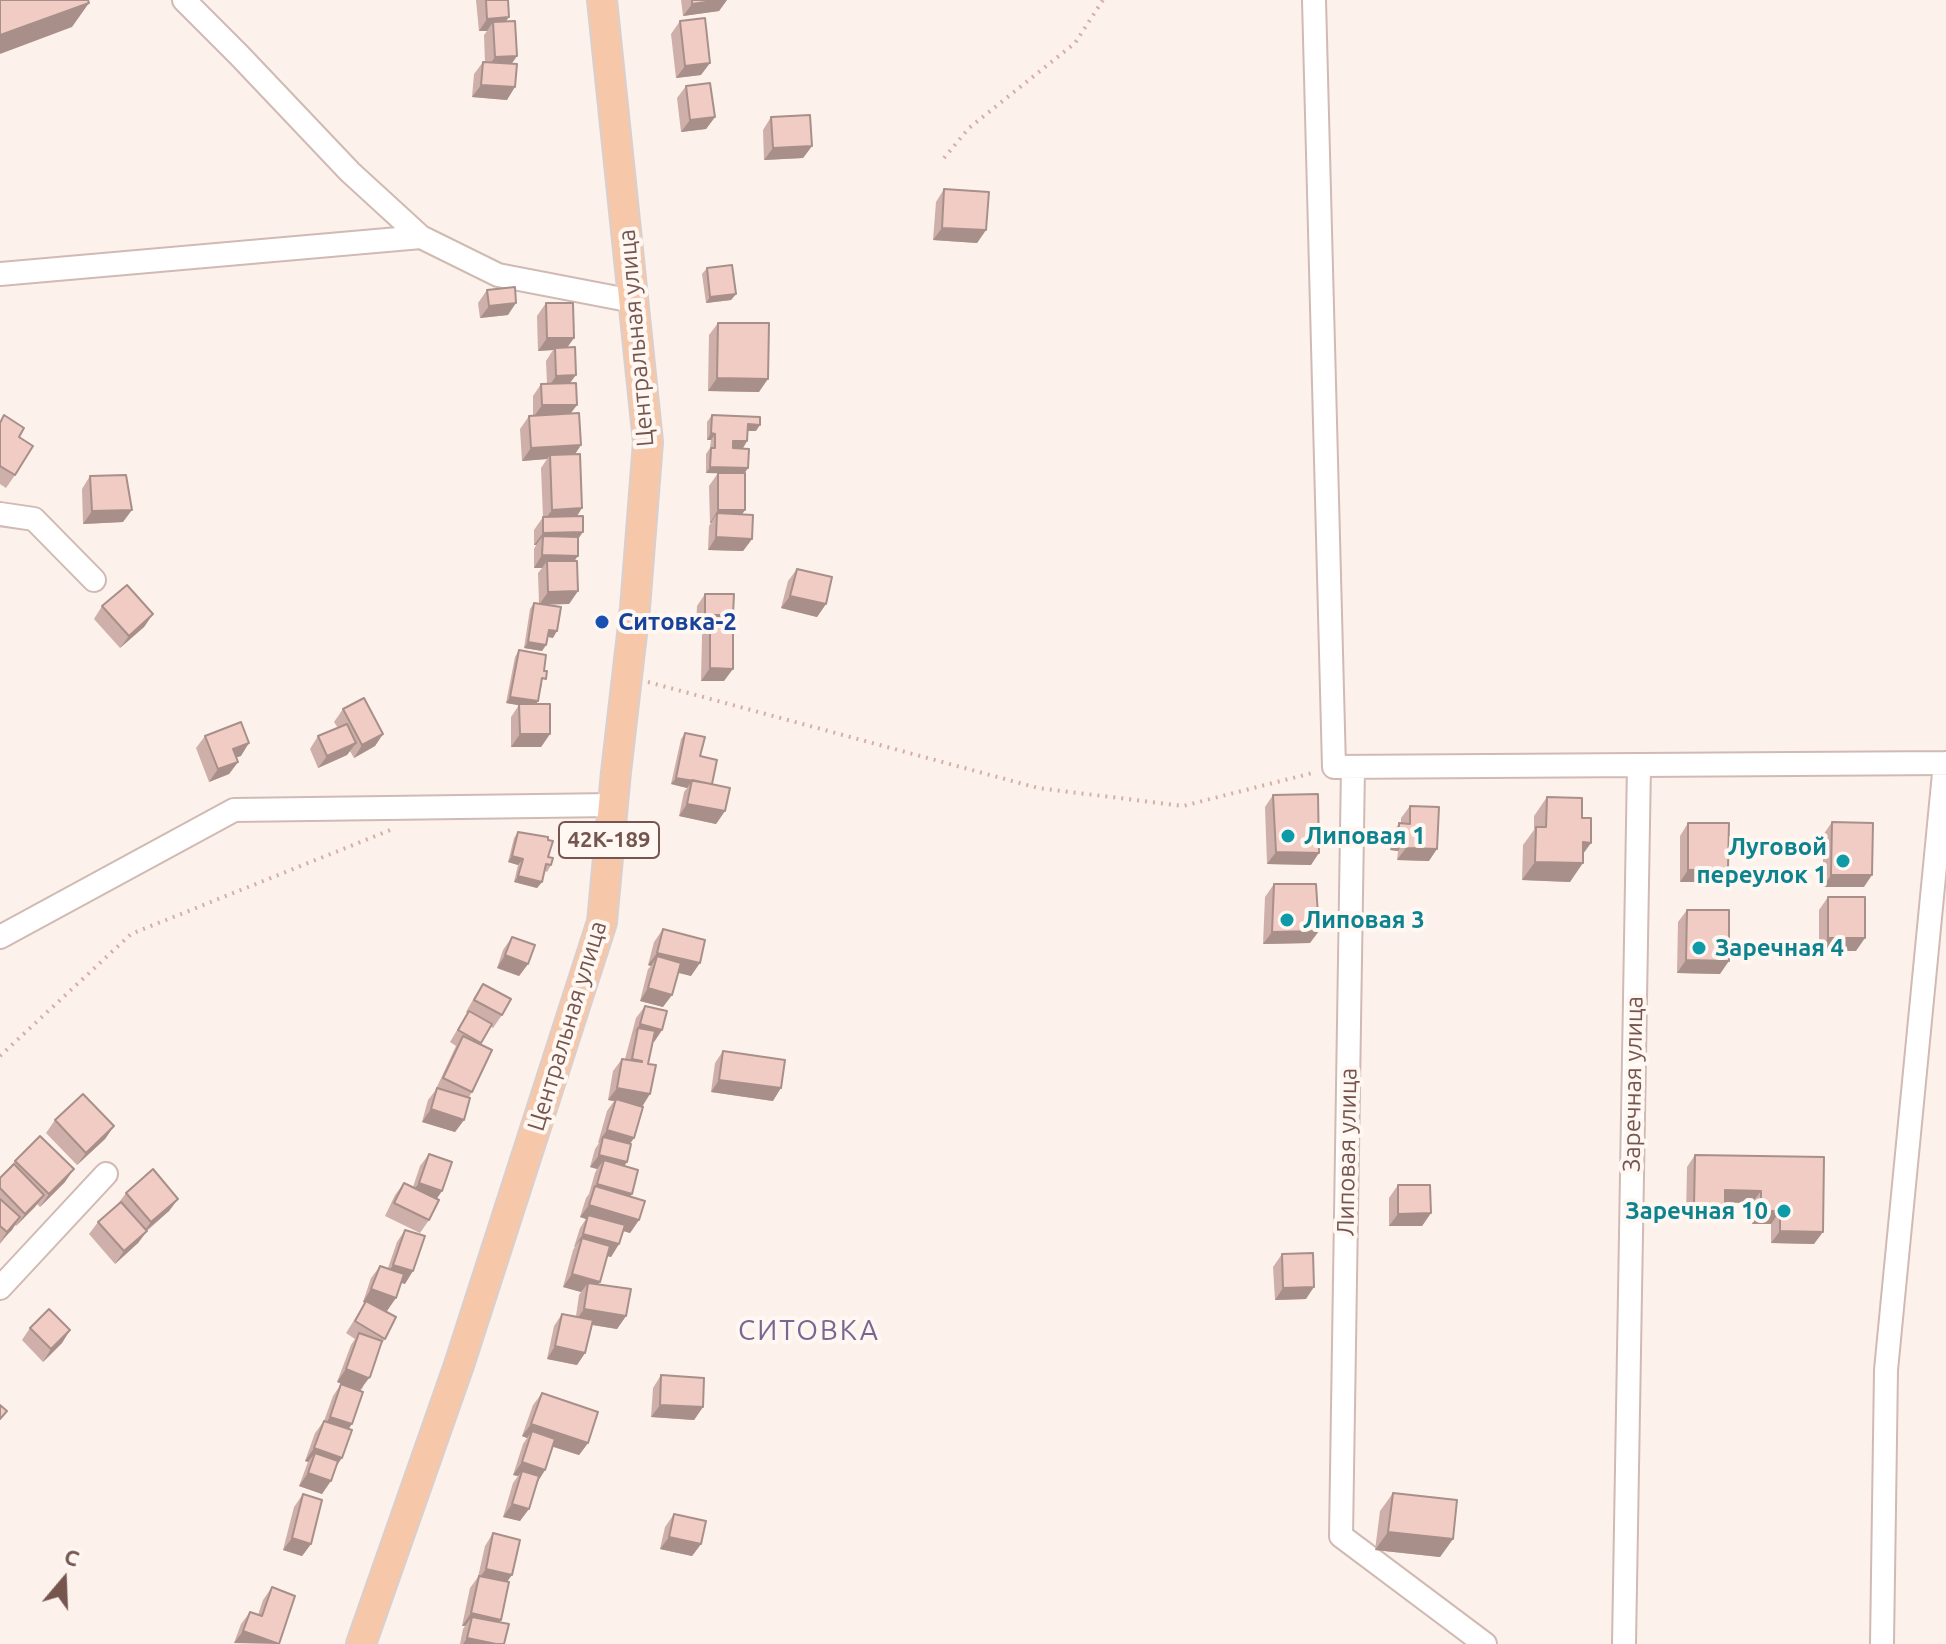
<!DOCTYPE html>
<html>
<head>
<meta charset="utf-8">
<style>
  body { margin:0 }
  #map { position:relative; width:1946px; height:1644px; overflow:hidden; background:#fcf2eb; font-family:Ubuntu,sans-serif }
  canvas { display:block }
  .north { position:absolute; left:24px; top:1540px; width:80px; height:80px; -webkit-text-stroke:6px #fef7f2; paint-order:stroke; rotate:19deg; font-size:22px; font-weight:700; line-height:32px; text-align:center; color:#76554f }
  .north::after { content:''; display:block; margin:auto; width:28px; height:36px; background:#76554f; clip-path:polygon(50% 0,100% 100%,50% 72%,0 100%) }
</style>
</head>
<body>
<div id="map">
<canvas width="1946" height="1644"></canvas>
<div class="north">С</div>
</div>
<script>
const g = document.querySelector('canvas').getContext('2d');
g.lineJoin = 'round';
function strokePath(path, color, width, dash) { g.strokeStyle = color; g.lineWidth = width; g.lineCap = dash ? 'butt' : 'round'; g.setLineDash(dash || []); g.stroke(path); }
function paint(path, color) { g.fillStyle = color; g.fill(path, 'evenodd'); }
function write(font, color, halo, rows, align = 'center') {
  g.font = font + ' Ubuntu,sans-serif'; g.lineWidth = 8; g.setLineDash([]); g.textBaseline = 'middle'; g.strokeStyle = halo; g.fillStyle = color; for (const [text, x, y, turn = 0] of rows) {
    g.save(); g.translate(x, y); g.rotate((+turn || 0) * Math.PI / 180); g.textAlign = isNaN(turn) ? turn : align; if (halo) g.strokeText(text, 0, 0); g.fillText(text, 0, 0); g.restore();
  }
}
const minor = new Path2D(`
  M184,0L239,55L350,172L421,237L498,275L633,301
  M1314,0L1334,767L1946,763
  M0,274L421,237
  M0,514L34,519L94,580
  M1353,767L1341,1536L1485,1644
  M0,937L234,810L613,805
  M0,1288L106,1174
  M1624,1644L1639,765
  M1882,1644L1886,1370L1945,763`);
const major = new Path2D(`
  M361,1644L459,1365L602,922L616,772L635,608L648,442L602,0`);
strokePath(minor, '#d0bab3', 26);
strokePath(major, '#d9cfce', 32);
strokePath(new Path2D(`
  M944,158L969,128L1075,43L1103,0
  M648,682L1038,788L1183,806L1316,772
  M0,1056L131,934L393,829`), '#d5afa7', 4, [2, 6]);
strokePath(minor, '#fff', 22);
strokePath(major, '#f6c8a9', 28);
paint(new Path2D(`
  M476,0H508L506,22L517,56L511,64L507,100L472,97L474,74L483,62H485L484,35L487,31H479Z
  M681,0H727L719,11L683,16Z
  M680,21L701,75L676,78L671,34Z
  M686,86L715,117L706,129L681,132L677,98Z
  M771,117L812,146L803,158L764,160L763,130Z
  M944,189L986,230L977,243L933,240L936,202Z
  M707,268L736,294L731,300L706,303L702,274Z
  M487,290L508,315L480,318L478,303Z
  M546,303L574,338L567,348L570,383V414L581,445L575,454L578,539L575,561L578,591L569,604H544L553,638L548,637L546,645L542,651L524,648L530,609L534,603L539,604L538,573L542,568H534V549L536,545H534V530L543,517L541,468L547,459L522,461L520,429L529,416H533V396L541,384H547L546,361L553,350L538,351L537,316Z
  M718,323L759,392L708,391L709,335Z
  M712,415L756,431H748L747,441L743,448H733L745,473V510L742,514L752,539L743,551L708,550L709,526L711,523H710L709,486L718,473H706V454L710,448L711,440H707V422Z
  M0,422L19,437L15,475L6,488L0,484Z
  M90,476L123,522L83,524L82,489Z
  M797,569L826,604L817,617L781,608L788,581Z
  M705,594L733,615L728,623L724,681H701L702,635L707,628L696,627L697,606Z
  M102,606L153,614L144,627L120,648L94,619Z
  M519,650L542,685L536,704L550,734L541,747H511V717L519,705L506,703L515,657Z
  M343,709L383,734L375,746L354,758L350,751L347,755L318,768L310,749L318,736L338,728L334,722Z
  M685,733L700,756L712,784L725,811L716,824L679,816L684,792L687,788L671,784L681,739Z
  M205,736L241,756L236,757L238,762L229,774L209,782L196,748Z
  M1273,795L1311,865L1267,864L1265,807Z
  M1547,797L1582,818L1583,854L1570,882L1522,880L1523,845L1534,830V816Z
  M1410,806L1429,861L1397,860L1398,851L1390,850L1391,836L1399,823H1401V818Z
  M1832,822L1864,887H1823V835Z
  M1688,823L1728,869L1720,882H1680V836Z
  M518,832L548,857L551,865L547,872L545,871L542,882L537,888L514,882L518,865L508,862L514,838Z
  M1274,884L1310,943L1263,944L1265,897Z
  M1828,897L1856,951H1819V910Z
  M1687,910L1720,974L1677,973L1678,922Z
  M663,929L691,976L678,972L663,1007L640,1001L648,969L651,966L648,965L654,942Z
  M512,937L528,964L519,976L497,968L503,950Z
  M483,984L502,1015L493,1028L490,1026L480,1044L472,1092L469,1097L464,1120L455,1132L422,1122L428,1100L435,1091L456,1046L450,1042L467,1013L466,1012L475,996Z
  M645,1006L662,1030L654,1042H652L648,1064L642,1106L634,1138L630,1144L627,1162L624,1166L630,1196L639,1220L630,1233L623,1231L619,1244L611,1257L607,1256L598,1284L626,1316L617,1329L592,1325L585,1353L577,1365L547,1359L554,1326L562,1314L576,1316L579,1295L581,1292L563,1287L573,1250L575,1247H574L580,1228L586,1219L580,1217L586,1198L589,1194L595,1173L597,1169L590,1167L595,1149L599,1143H598L607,1111L614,1101L608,1100L613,1071L622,1059H625L636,1018Z
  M723,1051L773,1101L711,1092L715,1063Z
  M55,1120L114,1126L105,1139L77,1165L46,1133Z
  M429,1154L437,1199L429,1220L420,1233L385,1216L395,1195L404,1183L413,1187L420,1166Z
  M1695,1155L1824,1157L1814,1244L1771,1243V1224H1752V1203H1725V1206L1716,1219L1686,1218L1687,1167Z
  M15,1161L65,1182L40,1207L37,1204L16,1226L15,1225L0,1244V1178Z
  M1398,1185L1431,1213L1422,1226H1389V1198Z
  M126,1193L178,1199L169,1211L147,1231L138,1243L115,1264L89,1234L98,1222L117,1205Z
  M405,1230V1284L401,1283L387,1311L377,1307L385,1339L381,1345L362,1389L360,1390L336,1467L322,1494L299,1486L308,1462L305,1461L315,1433L324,1421L333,1396L341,1384L337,1382L351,1345L355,1339L346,1333L365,1303L363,1302L371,1278L380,1266L388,1268L397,1242Z
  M1282,1254L1306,1299L1275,1300L1273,1267Z
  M30,1328L70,1330L62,1343L43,1362L22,1340Z
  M661,1375L703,1407L694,1420L651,1417L653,1388Z
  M542,1393L588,1443L579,1455L553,1447L545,1470L537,1482L520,1521L503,1517L513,1483L518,1476L513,1475L523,1444L527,1438L522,1436L533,1405Z
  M1393,1493L1453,1539L1440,1557L1375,1550L1380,1511Z
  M303,1494L311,1544L302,1556L283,1550L294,1507Z
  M674,1514L701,1544L692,1556L660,1549L665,1527Z
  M493,1533L507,1582L499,1622L504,1644H460L463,1629L465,1626H462L470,1588L478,1577L485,1546Z
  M272,1587L295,1596L234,1643L241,1624L250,1612L258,1615L263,1600Z`), '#ceafa9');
paint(new Path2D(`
  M720,0H727L719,11L683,16L692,4Z
  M89,3L72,27L0,54V35Z
  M509,17L500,30L493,22L487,31H479L487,19Z
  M517,56L508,69L486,70L495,57Z
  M710,63L701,75L676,78L685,66Z
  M481,85L515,87L507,100L472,97Z
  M715,117L706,129L681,132L690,120Z
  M812,146L803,158L764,160L773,148Z
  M942,228L986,230L977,243L933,240Z
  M736,294L731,300L706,303L710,297Z
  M516,303L508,315L480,318L489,306Z
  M547,338H574L565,350L555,348L553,350L538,351Z
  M576,375L567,387L548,388L556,376Z
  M717,378L768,379L759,392L708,391Z
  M542,405H577L568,417L533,418Z
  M748,424L760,425L756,431H743Z
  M711,433L715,434L711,440H707Z
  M733,441H747L743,448H728Z
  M581,445L573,457L550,455L547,459L522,461L531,448Z
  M710,467L748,468L744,474L706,473Z
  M582,508L574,521L543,522L552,510Z
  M132,510L123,522L83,524L92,511Z
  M718,510H745L736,523L717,513L711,523H710Z
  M583,532L574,545L543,536L536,545H534L543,533Z
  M716,537L752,539L743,551L708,550Z
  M542,555L578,556L569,568L547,561L542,568H534Z
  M578,591L569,604L539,605L548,592Z
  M790,596L826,604L817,617L781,608Z
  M153,614L144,627L120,648L129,636Z
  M705,615H733L725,628L710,622L707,628L696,627Z
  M549,630L557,631L553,638L544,636Z
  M528,642L546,645L542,651L524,648Z
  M710,668L733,669L724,681H701Z
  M510,697L538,701L534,708L506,703Z
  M383,734L375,746L354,758L362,745Z
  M520,734H550L541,747H511Z
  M249,743L241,756L225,761L233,749Z
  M356,743L347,755L318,768L327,756Z
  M238,762L229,774L209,782L218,769Z
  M676,778L692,781L687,788L671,784Z
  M687,804L725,811L716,824L679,816Z
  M1399,838H1406L1398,851L1390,850Z
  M1583,842L1591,843L1578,861Z
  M1406,848L1437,849L1429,861L1397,860Z
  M1276,852L1319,853L1311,865L1267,864Z
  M512,856L523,859L518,865L508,862Z
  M1535,862L1583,863L1570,882L1522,880Z
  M1728,869L1720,882H1680L1688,870Z
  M1831,875H1872L1864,887H1823Z
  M518,876L542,882L537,888L514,882Z
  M1319,931L1310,943L1263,944L1272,932Z
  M1828,938H1865L1856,951H1819Z
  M657,953L700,963L691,976L654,967L657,956L651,966L648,965Z
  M505,955L528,964L519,976L497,968Z
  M1686,960L1729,961L1720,974L1677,973Z
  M648,988L672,995L663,1007L640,1001Z
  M640,1024L662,1030L654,1042L636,1038L638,1028L631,1037Z
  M719,1080L781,1088L773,1101L711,1092Z
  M617,1088L650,1094L642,1107L616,1099L614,1101L608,1100Z
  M431,1109L464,1120L455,1132L422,1122Z
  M114,1126L105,1139L77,1165L86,1153Z
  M607,1130L634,1138L625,1150L603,1137L598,1143Z
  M599,1155L627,1162L618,1175L604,1160L597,1169L590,1167Z
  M74,1169L65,1182L40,1207L49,1194Z
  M419,1183L442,1191L434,1203L410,1195Z
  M597,1184L632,1194L623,1206L594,1188Z
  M1725,1190L1761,1191L1752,1203L1717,1202Z
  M44,1195L35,1207L16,1226L25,1214Z
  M178,1199L169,1211L142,1234L151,1222Z
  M589,1205L639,1220L630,1233L587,1220L588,1215L586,1219L580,1217Z
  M1694,1206H1725L1716,1219L1686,1218Z
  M1761,1211H1780L1771,1224H1752Z
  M1431,1213L1422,1226H1389L1398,1214Z
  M20,1217L12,1230L0,1242L7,1232Z
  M147,1231L138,1243L115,1264L124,1251Z
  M1780,1231L1823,1232L1814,1244L1771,1243Z
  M583,1234L619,1244L611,1257L579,1248L582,1238L574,1247Z
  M393,1265L413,1271L405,1284L385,1277Z
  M572,1274L600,1282L591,1295L588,1283L581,1292L563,1287Z
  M1314,1287L1306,1299L1275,1300L1283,1288Z
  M371,1289L396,1298L387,1311L363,1302Z
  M584,1309L626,1316L617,1329L575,1322Z
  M70,1330L62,1343L43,1362L51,1349Z
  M555,1346L585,1353L577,1365L547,1359Z
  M346,1369L370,1377L360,1390L337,1382Z
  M660,1405L703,1407L694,1420L651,1417Z
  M330,1417L352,1424L343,1437L322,1429Z
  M531,1424L588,1443L579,1455L530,1439L532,1431L527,1438L522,1436Z
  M314,1448L342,1458L333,1471L315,1453L308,1462L305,1461Z
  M522,1462L545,1470L537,1483L522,1471L518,1476L513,1475Z
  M308,1473L331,1481L322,1494L299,1486Z
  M512,1504L529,1509L520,1521L503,1517Z
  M1388,1532L1453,1539L1440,1557L1375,1550Z
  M669,1537L701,1544L692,1556L660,1549Z
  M292,1538L311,1544L302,1556L283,1550Z
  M486,1569L512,1575L503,1587L477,1581Z
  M471,1613L501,1620L492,1632L472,1617L465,1626H462Z
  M243,1631L278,1644L234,1643Z
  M467,1638L496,1644H463Z`), '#a88f89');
const building = new Path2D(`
  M0,0H88L89,3L0,35Z
  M486,0H508L509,17L487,19Z
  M692,0H720L692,4Z
  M705,18L710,63L685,66L680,21Z
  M515,21L517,56L495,57L493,22Z
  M483,62L517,64L515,87L481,85Z
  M710,83L715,117L690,120L686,86Z
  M810,115L812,146L773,148L771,117Z
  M944,189L989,192L986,230L942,228Z
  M732,265L736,294L710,297L707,268Z
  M515,287L516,303L489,306L487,290Z
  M546,303H573L574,338H547Z
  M718,323H769L768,379L717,378Z
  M575,347L576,375L556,376L555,348Z
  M576,383L577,405H542L541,384Z
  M579,413L581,445L531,448L529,416Z
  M4,415L24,428L19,437L33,446L15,475L0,466V423Z
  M712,415L760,417V425L748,424L747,441H733V448L749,449L748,468L710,467L711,448H715V434L711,433Z
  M580,454L582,508L552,510L550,455Z
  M718,473H745V510H718Z
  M126,475L132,510L92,511L90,476Z
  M717,513L753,515L752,539L716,537Z
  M583,516V532L543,533V517Z
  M543,536L578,537V556L542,555Z
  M547,561H577L578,591L548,592Z
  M797,569L832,577L826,604L790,596Z
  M127,585L153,614L129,636L102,606Z
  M705,594H734L733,615H705Z
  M534,603L561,607L557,631L549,630L546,645L528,642Z
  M710,622L733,623V669L710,668Z
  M519,650L546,655L544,671H547L546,679L542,678L538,701L510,697Z
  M364,698L383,734L362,745L343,709Z
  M519,704H550V734H520Z
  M241,722L249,743L233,749L238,762L218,769L205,736Z
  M347,724L356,743L327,756L318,736Z
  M685,733L705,737L700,756L717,760L712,784L676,778Z
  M692,780L730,788L725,811L687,804Z
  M1318,794L1319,853L1276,852L1273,795Z
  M1547,797L1582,798V818H1591V843L1583,842V863L1535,862L1536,827H1546Z
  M1410,806L1439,807L1437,849L1406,848V838H1399V823L1410,824Z
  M1832,822L1873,823L1872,875H1831Z
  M1688,823H1729L1728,869L1688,870Z
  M518,832L548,837V840L553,841L548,857L553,858L551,865L546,864L542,882L518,876L523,859L512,856Z
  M1274,884H1316L1319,931L1272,932Z
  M1828,897H1865V938H1828Z
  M1687,910H1729V961L1686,960Z
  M663,929L705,940L700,963L657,953Z
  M512,937L535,945L528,964L505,955Z
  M657,956L681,963L672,995L648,988Z
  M483,984L511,999L502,1015L474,1000Z
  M645,1006L667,1011L662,1030L640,1024Z
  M469,1011L492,1024L481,1043L458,1030Z
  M638,1028L655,1031L648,1064L656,1065L650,1094L617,1088L622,1059L642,1062V1061L632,1059Z
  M463,1036L492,1050L472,1092L443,1078Z
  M723,1051L785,1060L781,1088L719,1080Z
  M437,1088L470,1098L464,1120L431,1109Z
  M83,1094L114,1126L86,1153L55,1120Z
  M616,1099L643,1107L634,1138L607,1130Z
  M40,1136L74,1169L49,1194L15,1161Z
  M603,1137L631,1144L627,1162L599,1155Z
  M429,1154L452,1162L442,1191L419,1183Z
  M1695,1155L1824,1157L1823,1232L1780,1231V1211H1761V1191L1725,1190V1206H1694Z
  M604,1160L638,1170L632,1194L597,1184Z
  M14,1164L44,1195L25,1214L0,1188V1178Z
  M153,1169L178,1199L151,1222L126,1193Z
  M404,1183L439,1200L429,1220L394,1203Z
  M1398,1185H1430L1431,1213L1398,1214Z
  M595,1186L645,1201L639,1220L589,1205Z
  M0,1199L20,1217L7,1232L0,1226Z
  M121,1202L147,1231L124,1251L98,1222Z
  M588,1215L625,1225L619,1244L583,1234Z
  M405,1230L425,1236L413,1271L393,1265Z
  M582,1238L610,1246L600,1282L572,1274Z
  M1313,1253L1314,1287L1283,1288L1282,1254Z
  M380,1266L404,1274L396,1298L371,1289Z
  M588,1283L631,1289L626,1316L584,1309Z
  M366,1301L396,1317L385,1339L355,1321Z
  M49,1309L70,1330L51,1349L30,1328Z
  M562,1314L593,1320L585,1353L555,1346Z
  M359,1333L382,1341L370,1377L368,1378L346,1369Z
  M661,1375L704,1378L703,1407L660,1405Z
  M341,1384L363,1392L352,1424L330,1417Z
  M542,1393L598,1412L588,1443L531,1424Z
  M0,1405L7,1411L0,1419Z
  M324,1421L352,1430L342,1458L314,1448Z
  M532,1431L555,1439L545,1470L522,1462Z
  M315,1453L338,1461L331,1481L308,1473Z
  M522,1471L539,1476L529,1509L512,1504Z
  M1393,1493L1457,1500L1453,1539L1388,1532Z
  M303,1494L322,1500L311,1544L292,1538Z
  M674,1514L706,1521L701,1544L669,1537Z
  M493,1533L520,1540L512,1575L486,1569Z
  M479,1576L509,1582L501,1620L471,1613Z
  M272,1587L295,1596L279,1644L243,1631L250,1612L262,1616Z
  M472,1617L509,1624L504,1644H496L467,1638Z`);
paint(building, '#f0ccc4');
strokePath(building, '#a88f89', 2);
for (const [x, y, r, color] of [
  [602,622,8,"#1a4fb4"],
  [1288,836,8,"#0f9aa8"],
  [1843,861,8,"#0f9aa8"],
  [1287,920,8,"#0f9aa8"],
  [1699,948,8,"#0f9aa8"],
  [1784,1211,8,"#0f9aa8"]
]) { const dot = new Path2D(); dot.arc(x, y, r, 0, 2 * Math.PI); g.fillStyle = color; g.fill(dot); strokePath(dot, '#fef7f2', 3); }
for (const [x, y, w] of [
  [609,840,100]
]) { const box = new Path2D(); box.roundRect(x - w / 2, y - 18, w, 36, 6); g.fillStyle = '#fef7f2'; g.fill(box); strokePath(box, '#76554f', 2); }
write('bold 22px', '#76554f', null, [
  ["42К-189",609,840]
]);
write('24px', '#76554f', '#fef7f2', [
  ["Центральная улица",636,338,-95],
  ["Центральная улица",567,1026,-73],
  ["Заречная улица",1633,1084,-89],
  ["Липовая улица",1347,1152,-89]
]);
write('bold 24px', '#164399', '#fef7f2', [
  ["Ситовка-2",618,622]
], 'left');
write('bold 24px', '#0d838f', '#fef7f2', [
  ["Липовая 1",1304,836],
  ["Луговой",1827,847,"right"],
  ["переулок 1",1827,875,"right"],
  ["Липовая 3",1303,920],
  ["Заречная 4",1715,948],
  ["Заречная 10",1768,1211,"right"]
], 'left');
g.letterSpacing = '2px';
write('28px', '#7a6791', '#fef7f2', [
  ["СИТОВКА",809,1331]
]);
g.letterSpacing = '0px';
</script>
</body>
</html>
